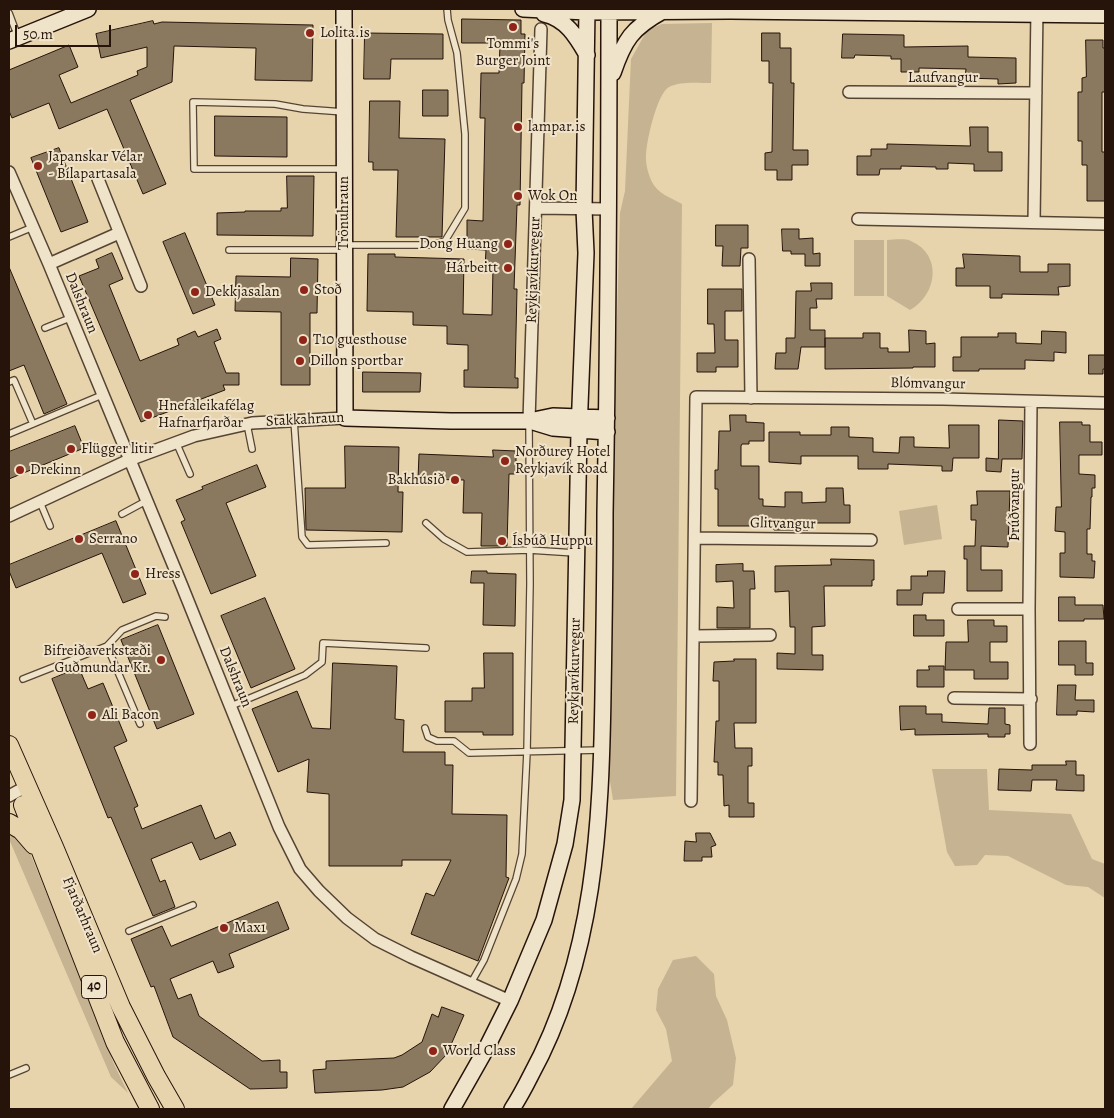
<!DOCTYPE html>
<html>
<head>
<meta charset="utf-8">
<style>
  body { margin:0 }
  #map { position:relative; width:1114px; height:1118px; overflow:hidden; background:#e7d4ad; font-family:Alegreya,serif }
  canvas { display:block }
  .frame { position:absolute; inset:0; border:10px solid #26140a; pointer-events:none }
  .scale { position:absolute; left:15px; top:25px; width:96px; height:22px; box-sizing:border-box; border:2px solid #26140a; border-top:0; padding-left:6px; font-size:15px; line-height:18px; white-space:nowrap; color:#26140a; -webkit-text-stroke:4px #efe3ca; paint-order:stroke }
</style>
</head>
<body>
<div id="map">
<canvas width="1114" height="1118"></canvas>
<div class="frame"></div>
<div class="scale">50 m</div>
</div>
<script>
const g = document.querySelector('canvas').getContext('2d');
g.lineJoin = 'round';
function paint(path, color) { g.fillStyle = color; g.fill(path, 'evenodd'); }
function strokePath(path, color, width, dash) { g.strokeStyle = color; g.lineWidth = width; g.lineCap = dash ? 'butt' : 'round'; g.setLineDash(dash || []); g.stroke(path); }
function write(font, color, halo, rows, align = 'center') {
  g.font = font + ' Alegreya,serif'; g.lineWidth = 4; g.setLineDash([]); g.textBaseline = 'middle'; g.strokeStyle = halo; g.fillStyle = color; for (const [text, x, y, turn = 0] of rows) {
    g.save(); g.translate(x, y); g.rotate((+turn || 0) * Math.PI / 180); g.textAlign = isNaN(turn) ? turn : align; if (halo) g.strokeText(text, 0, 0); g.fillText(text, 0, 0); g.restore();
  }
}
paint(new Path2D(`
  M712,23L711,83C698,83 681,81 669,87C657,93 645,145 646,159C646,166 649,176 652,182C657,193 671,198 682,204L676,796L613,800L608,769L610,570L620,213L625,191L631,59L645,34L650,29L662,24Z
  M854,240H884V296H854Z
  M887,240C894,240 904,238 911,241C943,255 937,295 910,310L887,296Z
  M937,505L942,539L904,545L899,511Z
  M932,769H987L989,810L1071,814L1092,859L1105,864V898L1088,887L1066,885L1008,856L985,855L977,865L955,866L947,852Z
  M13,832L25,841L89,996L113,1062L128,1093L111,1077L9,839Z
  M696,956L714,974L716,996L727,1020L736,1058L733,1085L713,1103L708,1109H631L672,1061L666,1029L656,1010L658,989L673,960Z`), '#c6b391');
const building = new Path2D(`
  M462,19L521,20V34H525L524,83H522L520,205H517L514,289H517L515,378H518V388L464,387V370H468V345L447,344V326L413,325V312L367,311L368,254H395V257L464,259L463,314L492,315L493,267H485L486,250L467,249V220L483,221L485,118H480L481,73H499L500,43H462Z
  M153,21L154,24L162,22L313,25L312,81L255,80L256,48L174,46L172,82L130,100L166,184L143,194L107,109L59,129L49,103L12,118L9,111V70L69,45L78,67L59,75L71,103L138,75L137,71L147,67V47L101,58L96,34Z
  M365,33L443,34V59H391L390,79H364Z
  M762,33H780V48H791V83H794L793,150H808V165H792V180H777V170H765V153L772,152L773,83H769V61H762Z
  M843,34L904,35V47L968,46V57L1016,58V83L998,84V79L965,78L966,69L919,68V72H901V59H891V56L855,55L854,58H842Z
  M1086,40H1103V48H1105V92H1102V152H1105V201H1087V165H1082V141H1078V92H1082V78L1086,77Z
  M423,90H448V116H423Z
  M370,101H400L399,138L445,139L442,237H396L398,170H373V162H369Z
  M215,116L287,117V157L215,156Z
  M970,127H988V152H1002V171H974V164L948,163V169H936V167L901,166V169H880L879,175H857V156H871V149H887V144L970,146Z
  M59,148L88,222L61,232L31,158Z
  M287,176H314L313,236L217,235V213L245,212V211H281V208H287Z
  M716,225H748V248H741L740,266H722L723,246H716Z
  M782,229H799V239L813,238V254L820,253V266H805V254H791V251H783Z
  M185,233L215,305L193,314L163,242Z
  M112,253L123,279L109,285L140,361L179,345L177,339L195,331L198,337L217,329L221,339L214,342L226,373H239V385H223L225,390L141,422L79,276L99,268L96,260Z
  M963,254L1020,256V272H1048V264H1070V286L1058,287L1059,295L1002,294V298H990V286H956V268H964Z
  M291,258L318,259L317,313H310V385H281V312L235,311L236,276L290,277Z
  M9,267L67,404L44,414L24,365L9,371Z
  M811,283H832V299H816L817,308H810V330H825V347H801L798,369H775L776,353H786V338H795L796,291H811Z
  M708,289H742V311H725V340H738V367H716V372H697V353H715L714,324H708Z
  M909,330L926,331V344L935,343V367H913V368L825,369V338H863V333H880V348H888V352H909Z
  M1042,331L1066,332V353L1054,352V361L1025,360V369H979V371H953V357H961V337H998V333H1016V343L1041,344Z
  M1089,355H1105V369H1103V374H1089Z
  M363,372L421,373L420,392H363Z
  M730,415H746V422L764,423V441H749V444H742L741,446V466H759V499H763V506L785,507V492H802V503L826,502V488H843L844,505H850V523H808V530H774V526H718V489H715V470H718L719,431H730Z
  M999,420L1023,421L1022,459H1002L1001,472L986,471V458L998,459Z
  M1060,422H1082V425H1090V442H1102V455H1079V474L1095,475V488H1092V497H1091L1090,529H1087V554H1092V561H1095L1094,578L1060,577V553H1065V532L1055,531L1056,507H1061Z
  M949,425H979V458H953L952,471H942V466L888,464V469H858V456H801V464L769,462V432H800V435H831V427H849V437L873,438V452L899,453L900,437H914V447L949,448Z
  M75,426L84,448L9,479V452Z
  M345,446L399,447L398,492H403L402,532L306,530L305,488H345Z
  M493,450L516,451V474H509L507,546H481L482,513H463L464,480L418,479L419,454L493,457Z
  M257,465L266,487L226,503L256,576L211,594L181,522L185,520L176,500L203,489L202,487Z
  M977,491H1010L1008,547L981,546V570H1002V591H967V559H964V546H975L976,520H971V505H977Z
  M116,521L146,594L123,603L102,553L16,588L9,571V565Z
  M831,559L874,560V580H872V586H824L825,626L812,627V655H823V670L777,669V653L795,654V627H790L789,591L775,592V566L831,565Z
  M743,564V571H754L755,589H750V628H717V607L734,608L733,581L716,582V565Z
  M472,571H487V573L516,574L515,626L483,625L484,583H471Z
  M928,571H945L944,593H923L922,605H897V590H911V576H927Z
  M1059,597H1075V605H1103L1104,619H1084V621H1059Z
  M265,598L295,669L251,688L221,616Z
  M914,615H926V620H944V636H914Z
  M968,620H994V626H1007V642H990V662H1008V679H974V670H945L946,642H968Z
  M158,625L194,714L157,729L121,640Z
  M1059,641H1086V663H1093V675H1075V665H1059Z
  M484,653H513V735H483V732H445V701H472V688H484Z
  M734,659H756V723H734L735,748H752V766H748V803H754V817H729V805L724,806L723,775H718V762H714L716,721H719V681H713L714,662L734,661Z
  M333,663L397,666L395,719L404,720L403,752H445V765H453L452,814L507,815L506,877L509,878L478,961L411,934L426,893L434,896L451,860H402V866H329V794L307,792L309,759L278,772L252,709L297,691L312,728L330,729Z
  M929,666H944V687H917V670H929Z
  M79,668L88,689L103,683L127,741L114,747L138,806L134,808L142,829L201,805L215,839L230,832L236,845L200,860L192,842L151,859L160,882L165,880L175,907L153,916L111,817L108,818L52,679Z
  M1058,685H1076L1075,700H1094V712L1077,711V715H1057Z
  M900,706H926V714H942V722L988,724L989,708H1005V724L1010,725V734H1005V737H988V734L915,735V729L901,730Z
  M1066,761H1076V775H1084V791L1056,790L1057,780H1032L1031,791L998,790L999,769L1032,770V765H1066Z
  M696,833H710L716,845L711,847L712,857H702V861H684L685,841L696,842Z
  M278,902L289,929L229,954L234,967L218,973L213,961L170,979L178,999L191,994L199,1016L262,1061L280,1060V1072H287V1088L250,1089L173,1037L154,986L151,987L131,939L162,926L171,946Z
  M442,1007L464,1015L447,1054L430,1072L403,1087L382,1090L315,1093L313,1070L326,1069V1061L394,1058L402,1055L422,1042L432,1014L438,1017Z`);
paint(building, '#8a785f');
strokePath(building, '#26140a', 1);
const lane = new Path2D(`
  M9,13L18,37
  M343,169H194L193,102L275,104L303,109L344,112
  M9,237L33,227
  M347,245H432L445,241L465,208V134L457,53L448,20L447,9
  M229,250H344
  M45,328L70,318
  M9,382L14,380L33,424
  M294,420L302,537L308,545L386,543
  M247,424L252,449
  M9,434L102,395
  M176,442L190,474
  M40,502L50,526
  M122,514L146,501
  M426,523L444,539L467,552L529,550L575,553
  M107,646L140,724
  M23,679L107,646L122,630L156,616L165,617
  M231,706L305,675L322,662L323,643L426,648
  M425,728L428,737L437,741H454L469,753L601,750
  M129,931L193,905
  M471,983L484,960L516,879L522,854L527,752L530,584L529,421
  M9,1075L26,1068`);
const street = new Path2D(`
  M849,92L1036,93
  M9,172L49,264L182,586L279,827L300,869L319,891L347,918L375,939L411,957L510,1001
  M98,179L141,286
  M537,208L609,209
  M858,219L1105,224
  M1034,222L1037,9
  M749,259L751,398
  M49,264L119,233
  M529,421L541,29
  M9,516L129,460L194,436L252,423L345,418
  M695,538L871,540
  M958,609H1029
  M694,636L770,635
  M954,698L1031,699
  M1030,744L1029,609L1031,402
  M9,796L27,786
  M691,801L696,397L943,399L1105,403`);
const secondary = new Path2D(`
  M344,9L345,418L451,421H529L553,416L607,418
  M523,9L587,12L730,11L1105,15
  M544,14C566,19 576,36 587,55
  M9,41L88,9
  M613,73C624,40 632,28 663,11
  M530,421L553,428L607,432
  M452,1109L486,1049L510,1001L544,920L565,844L572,800L579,431L586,253L584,209L587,9
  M512,1109C519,1098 525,1087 531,1075C595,958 601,823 603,693C604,633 605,574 605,514C608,345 609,177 609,9`);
const primary = new Path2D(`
  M9,745L54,847L121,1007L156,1076L175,1109
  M23,805L115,1042L150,1109
  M9,823L21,830L34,845`);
strokePath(lane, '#564433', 8);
strokePath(street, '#564433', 14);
strokePath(secondary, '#26140a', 18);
strokePath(primary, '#26140a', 20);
strokePath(lane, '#efe3ca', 5.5);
strokePath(street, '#efe3ca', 11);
strokePath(secondary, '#efe3ca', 15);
strokePath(primary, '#e7d4ad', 18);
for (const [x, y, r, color] of [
  [513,27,5,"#8f2418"],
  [310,33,5,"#8f2418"],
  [518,127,5,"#8f2418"],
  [38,166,5,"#8f2418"],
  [518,196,5,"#8f2418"],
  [508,244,5,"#8f2418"],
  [508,268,5,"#8f2418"],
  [304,290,5,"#8f2418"],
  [195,292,5,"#8f2418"],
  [303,340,5,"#8f2418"],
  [300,361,5,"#8f2418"],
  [148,415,5,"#8f2418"],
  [71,449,5,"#8f2418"],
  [505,461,5,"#8f2418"],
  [20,470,5,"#8f2418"],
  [455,480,5,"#8f2418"],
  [79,539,5,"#8f2418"],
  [502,541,5,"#8f2418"],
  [135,574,5,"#8f2418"],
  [161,660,5,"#8f2418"],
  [92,715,5,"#8f2418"],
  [224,928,5,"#8f2418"],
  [433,1051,5,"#8f2418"]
]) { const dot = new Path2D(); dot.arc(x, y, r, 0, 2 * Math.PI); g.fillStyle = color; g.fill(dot); strokePath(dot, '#efe3ca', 2); }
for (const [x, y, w] of [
  [94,987,25]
]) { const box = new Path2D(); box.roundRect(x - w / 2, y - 11.5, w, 23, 4); g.fillStyle = '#efe3ca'; g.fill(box); strokePath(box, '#26140a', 1); }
write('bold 14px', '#26140a', null, [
  ["40",94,987]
]);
write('15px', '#26140a', '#efe3ca', [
  ["Lolita.is",320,33],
  ["Tommi's",513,44,"center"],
  ["Burger Joint",513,61,"center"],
  ["lampar.is",528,127],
  ["Japanskar Vélar",48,157],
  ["- Bílapartasala",48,174],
  ["Wok On",528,196],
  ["Dong Huang",498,244,"right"],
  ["Hárbeitt",498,268,"right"],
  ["Stoð",314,290],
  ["Dekkjasalan",205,292],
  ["T10 guesthouse",313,340],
  ["Dillon sportbar",310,361],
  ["Hnefaleikafélag",158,406],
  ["Hafnarfjarðar",158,423],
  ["Flügger litir",81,449],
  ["Norðurey Hotel",515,452],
  ["Reykjavík Road",515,469],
  ["Drekinn",30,470],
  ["Bakhúsið",445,480,"right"],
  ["Serrano",89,539],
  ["Ísbúð Huppu",512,541],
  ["Hress",145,574],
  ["Bifreiðaverkstæði",151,651,"right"],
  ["Guðmundar Kr.",151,668,"right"],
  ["Ali Bacon",102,715],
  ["Max1",234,928],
  ["World Class",443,1051]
], 'left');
write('15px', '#26140a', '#efe3ca', [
  ["Laufvangur",943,78],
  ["Trönuhraun",344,213,-90],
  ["Reykjavíkurvegur",534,270,-88],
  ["Dalshraun",81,303,68],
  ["Blómvangur",928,384,1],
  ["Stakkahraun",305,420,-3],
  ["Þrúðvangur",1015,505,-90],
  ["Glitvangur",783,524,1],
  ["Reykjavíkurvegur",575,671,-89],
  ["Dalshraun",235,677,68],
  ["Fjarðarhraun",82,915,67]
]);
</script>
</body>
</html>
